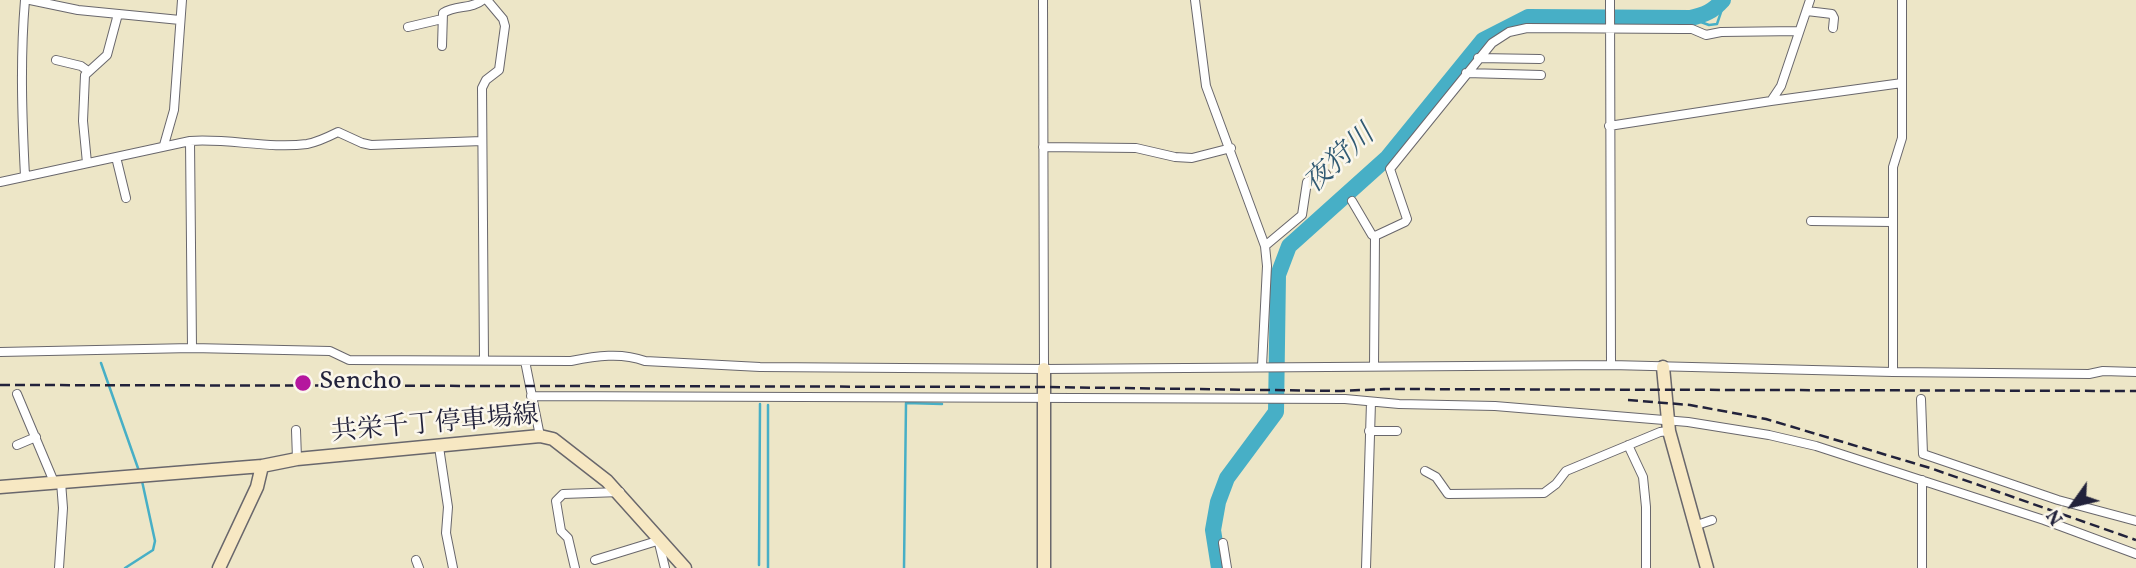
<!DOCTYPE html>
<html>
<head>
<meta charset="utf-8">
<style>
  body { margin:0 }
  #map { position:relative; width:2136px; height:568px; overflow:hidden; background:#ede6c7; font-family:Vollkorn,serif }
  canvas { display:block }
  .north { position:absolute; left:2038px; top:470px; width:70px; height:70px; -webkit-text-stroke:5px #fbf7ec; paint-order:stroke; rotate:236deg; font-size:19px; font-weight:700; line-height:28px; text-align:center; color:#22223b }
  .north::after { content:''; display:block; margin:auto; width:24px; height:32px; background:#22223b; clip-path:polygon(50% 0,100% 100%,50% 72%,0 100%) }
</style>
</head>
<body>
<div id="map">
<canvas width="2136" height="568"></canvas>
<div class="north">N</div>
</div>
<script>
const g = document.querySelector('canvas').getContext('2d');
g.lineJoin = 'round';
function strokePath(path, color, width, dash) { g.strokeStyle = color; g.lineWidth = width; g.lineCap = dash ? 'butt' : 'round'; g.setLineDash(dash || []); g.stroke(path); }
function write(font, color, halo, rows, align = 'center') {
  g.font = font + ' Vollkorn,"Noto Serif JP",serif'; g.lineWidth = 5; g.setLineDash([]); g.textBaseline = 'middle'; g.strokeStyle = halo; g.fillStyle = color; for (const [text, x, y, turn = 0] of rows) {
    g.save(); g.translate(x, y); g.rotate((+turn || 0) * Math.PI / 180); g.textAlign = isNaN(turn) ? turn : align; if (halo) g.strokeText(text, 0, 0); g.fillText(text, 0, 0); g.restore();
  }
}
strokePath(new Path2D(`
  M1690,18L1709,25L1717,24L1725,0
  M101,363L139,471
  M759,565L760,404
  M125,568L153,550L155,541L142,481
  M768,568V405
  M904,568L906,403L942,404`), '#47afc6', 2.5);
strokePath(new Path2D(`
  M1219,568L1213,530L1218,502L1227,478L1276,412L1278,275L1289,246L1387,158L1483,40L1528,17L1690,18C1705,15 1713,11 1723,0`), '#47afc6', 16);
const street = new Path2D(`
  M30,0L78,10L180,20
  M1043,0L1044,369
  M1195,0L1206,86L1265,246L1267,266L1262,366
  M1610,0L1611,365
  M1807,11L1832,14L1834,18L1833,28
  M408,27L442,19
  M442,46L443,13C456,5 472,9 483,0
  M1478,58L1540,59
  M56,60L81,66L88,71
  M1466,73L1541,75
  M1771,101L1902,83
  M1609,126L1771,101L1781,86L1810,0
  M190,141L192,348
  M164,145L174,110L182,0
  M1043,147L1136,148L1175,157L1192,158L1231,148
  M116,157L126,198
  M87,163L83,121L85,75L107,55L118,14
  M25,176C22,117 20,59 25,0
  M0,182L190,141C228,138 269,149 307,144C318,142 328,137 338,132L362,143L371,145L482,141
  M1352,201L1372,235L1375,236
  M1811,221L1892,222
  M1265,246L1302,215L1307,182L1326,174
  M0,352L192,348L330,351L349,360L571,361C596,356 621,352 645,361L760,367L1044,369L1611,365L1893,372L2089,374L2103,371L2136,372
  M484,360L482,88L486,80L499,70L505,26L503,19L487,0
  M525,361L540,436
  M1374,366L1375,236L1405,222L1407,219L1390,169L1492,43L1509,32L1527,28L1682,29H1692L1706,35L1721,32L1799,31
  M1893,372V167L1902,138V0
  M17,394L54,482
  M531,396L1345,399L1399,404L1495,406L1688,422L1769,435L1816,446L2044,520L2136,554
  M1921,399L1923,454L2058,500L2136,521
  M296,430L297,459
  M1369,431H1397
  M17,445L36,437
  M1628,445L1643,477L1646,507V568
  M439,447L448,507L446,533L453,568
  M1425,471L1436,477L1448,494L1544,493L1556,484L1566,471L1660,432L1669,431
  M1694,526L1712,520
  M658,539L665,568
  M1223,543L1227,568
  M416,560L419,568
  M595,560L657,541
  M59,568L63,508L61,482
  M575,568L568,538L561,531L556,501L563,494L620,492
  M1366,568L1371,402
  M1922,568V480`);
const secondary = new Path2D(`
  M1663,367L1669,431L1707,568
  M1044,369V568
  M0,487L262,466L297,459L540,436L553,439L607,481L685,568
  M219,568L257,487L262,466`);
strokePath(street, '#69676c', 10);
strokePath(secondary, '#69676c', 15);
strokePath(street, '#fff', 8);
strokePath(secondary, '#f7e8c3', 12);
strokePath(new Path2D(`
  M0,385L1043,387L1341,391L1384,389L2136,391
  M1628,400L1690,405L1766,419L1930,468L2136,540`), '#22223b', 2.5, [10, 5]);
for (const [x, y, r, color] of [
  [303,383,9,"#b5179e"]
]) { const dot = new Path2D(); dot.arc(x, y, r, 0, 2 * Math.PI); g.fillStyle = color; g.fill(dot); strokePath(dot, '#fbf7ec', 2.5); }
write('26px', '#22223b', '#fbf7ec', [
  ["Sencho",319,383]
], 'left');
write('26px', '#22223b', '#fbf7ec', [
  ["共栄千丁停車場線",435,426,-5]
]);
write('italic 28px', '#315a73', '#fbf7ec', [
  ["夜狩川",1341,161,-43]
]);
</script>
</body>
</html>
